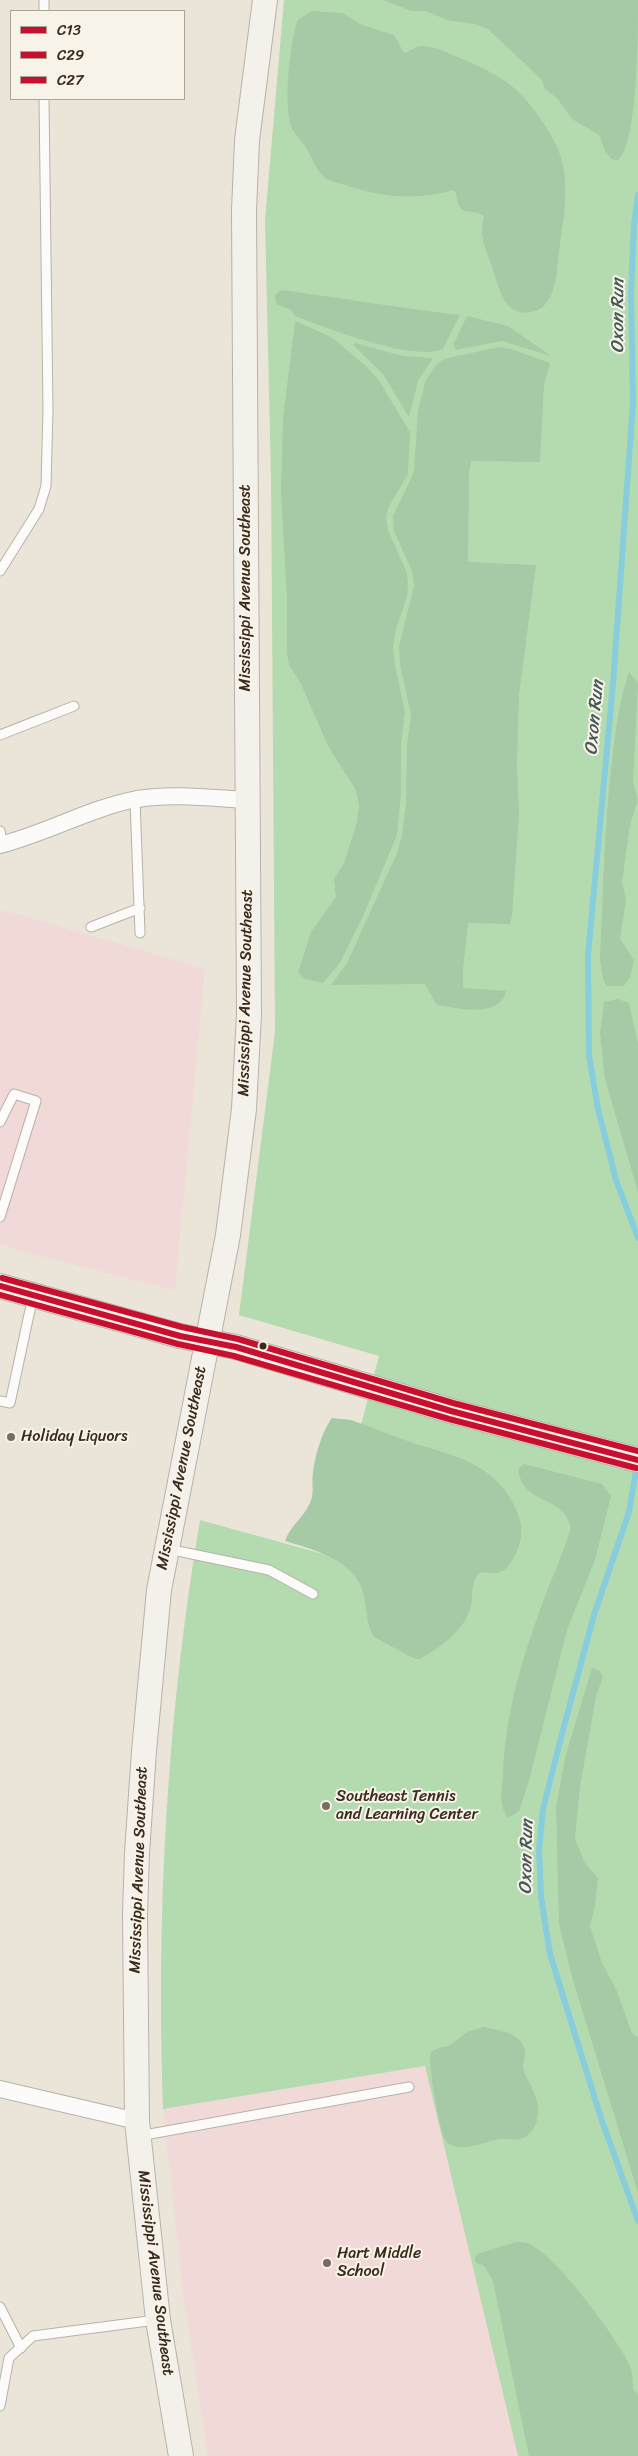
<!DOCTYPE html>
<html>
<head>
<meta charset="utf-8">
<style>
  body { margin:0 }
  #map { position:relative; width:638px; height:2456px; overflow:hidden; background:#ebe5d9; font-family:Sriracha,sans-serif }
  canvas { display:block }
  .legend { position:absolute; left:10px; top:10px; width:175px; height:90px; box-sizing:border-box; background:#f7f3e8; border:1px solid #aca397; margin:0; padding:6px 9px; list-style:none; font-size:15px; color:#3b2a1e }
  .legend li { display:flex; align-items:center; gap:10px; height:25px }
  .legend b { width:25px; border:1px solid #aca397 }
</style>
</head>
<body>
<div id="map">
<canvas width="638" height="2456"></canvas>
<ul class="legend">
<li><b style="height:6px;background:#c8102e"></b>C13</li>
<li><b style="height:6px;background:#c8102e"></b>C29</li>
<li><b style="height:6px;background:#c8102e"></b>C27</li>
</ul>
</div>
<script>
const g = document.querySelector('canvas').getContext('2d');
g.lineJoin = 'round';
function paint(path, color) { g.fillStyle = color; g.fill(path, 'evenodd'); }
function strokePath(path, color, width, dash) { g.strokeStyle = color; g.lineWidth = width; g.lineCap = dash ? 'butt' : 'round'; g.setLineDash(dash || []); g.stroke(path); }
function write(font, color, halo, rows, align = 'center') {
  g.font = font + ' Sriracha,sans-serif'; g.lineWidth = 4; g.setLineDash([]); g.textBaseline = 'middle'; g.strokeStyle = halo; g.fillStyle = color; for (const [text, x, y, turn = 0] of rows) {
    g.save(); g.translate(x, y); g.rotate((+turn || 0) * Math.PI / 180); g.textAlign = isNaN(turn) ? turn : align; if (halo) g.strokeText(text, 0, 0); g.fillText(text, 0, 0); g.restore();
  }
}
paint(new Path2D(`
  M0,909L205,969L175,1291L0,1245Z
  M426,2066L520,2456H208L184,2301L163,2109Z`), '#f1d9d7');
paint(new Path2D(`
  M284,0H638V2456H518L425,2066L163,2109C156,1912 167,1715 200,1520L327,1555L379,1356L239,1315L275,1032L271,480L265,220Z`), '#b4dbb0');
paint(new Path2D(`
  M383,0H638C638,31 638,144 618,160L611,159L605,151L599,135L572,119L557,98L545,89L542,80L488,29L474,24L447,20L426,11H411Z
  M311,11L342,13L362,25L394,35L404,53C410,52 415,46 421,46C435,46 448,53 460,58C501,75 520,87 544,124C552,136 558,147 562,161C569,189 564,217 560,244C557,263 558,287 547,302C543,308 537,311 531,312C505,318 499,288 493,270C487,250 478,237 484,216C469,206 459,220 456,193L453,190C415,201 381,197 345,185C338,183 328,181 324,177C315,169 312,157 306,148C301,139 292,133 290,122C284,96 290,47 297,21Z
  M281,290C341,298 400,308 460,315L443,349C412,362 327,328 295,316L291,310L276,304L275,295Z
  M467,316L508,326L551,356L502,341L456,350L453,345Z
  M295,321L331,337L366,366L378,379L410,432L408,474L388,508L386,517L388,530L407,573L408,585L407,597L396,629L393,647L395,665L405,712L401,745V793L397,835L363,916L340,963L323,983L305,979L298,973L311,932L336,897L334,879L344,863L357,823L359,806L356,790L328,746L301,684L289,665L287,653V599L281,491L283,419Z
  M355,343L403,356L433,358L418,381L409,417L383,374L353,345Z
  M499,347L511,349L550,363L544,385L540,462L471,461L469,472L468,562L536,565L519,695L517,764L519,814L512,916L510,924L468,923L463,969V988L506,991C500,1019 457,1008 437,1005L425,984L331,985L347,963L397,853L402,835L406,803L407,744L411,715L400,664L399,646L414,586L412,571L394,531L393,516L414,472L418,411L425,382L435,366L444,359Z
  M629,672L638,683L633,781L638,800L630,825L622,882L626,900L620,939L634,960L630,977L624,986H607L603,979L600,959C603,896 604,832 611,769C615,736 618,704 629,672Z
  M618,999L629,1003L638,1044V1192L605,1079L600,1033L604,1002Z
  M332,1418L351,1420C375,1428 399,1439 423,1446C464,1458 497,1468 516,1509C523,1524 523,1539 516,1553C506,1572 503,1575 481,1572C467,1584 476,1600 468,1615C459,1634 438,1649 420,1659H415L374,1637C366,1625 367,1609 364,1596C357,1560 314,1550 285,1541C290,1526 304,1517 310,1503C315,1492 311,1482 313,1472C315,1456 322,1431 332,1418Z
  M524,1464L602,1484L611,1496L595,1560L567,1630L529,1781L519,1811L508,1818C498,1804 502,1791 503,1775C505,1714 522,1658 543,1602C552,1576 564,1553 571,1527C569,1523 567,1517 564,1513C549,1497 522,1499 518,1469Z
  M592,1668L600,1671L603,1677L596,1696L580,1787L575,1839L585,1863L598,1878L595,1906L590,1926L602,1963L616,1989L632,2033L638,2038V2193L572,1977L559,1924L556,1807L566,1754Z
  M484,2027C500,2031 524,2032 525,2053C525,2060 521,2065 524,2071C529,2084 538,2096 538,2110C538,2119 536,2128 529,2134C521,2143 510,2138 501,2139C486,2140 459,2156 446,2141C440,2135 427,2061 431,2053C435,2047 442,2048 448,2046C455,2043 459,2037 466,2033C471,2030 478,2029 484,2027Z
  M516,2242C519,2242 524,2242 527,2243C553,2251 619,2340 630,2366C633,2374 633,2381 633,2389L638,2395V2456H529L493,2281L484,2266L475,2262V2259L477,2254Z`), '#a6caa5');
strokePath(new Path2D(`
  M638,195L634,225L631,293L633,402L613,684L588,955L589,1055L598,1109L616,1180L638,1238
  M637,1465L629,1512L594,1615L563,1730L543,1809L539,1850L541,1897L550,1954L601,2118L638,2221`), '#88cddb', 6);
const lane = new Path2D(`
  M44,0V11
  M0,571L39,509L46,486L48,410L44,99
  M0,735L74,706
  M135,800L140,933
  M0,831L3,845
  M91,927L140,908
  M0,1122L14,1094L36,1101L0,1217
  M0,1401L10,1403L33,1296
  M168,1549L269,1570L313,1594
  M139,2136L409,2087
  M0,2307L21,2348
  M0,2406L9,2358L33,2336L156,2320`);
const street = new Path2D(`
  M0,845C47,833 90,808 137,799C173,793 211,798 247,800
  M0,2089L137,2121`);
const secondary = new Path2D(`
  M0,1286L180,1336L236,1347L451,1411L638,1460
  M181,2456L158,2320L137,2121L135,1915L137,1853L144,1751L159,1590L228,1235L244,1109L249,1014L244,211L247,140L265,0`);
strokePath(lane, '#b7b2a9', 11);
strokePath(street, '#b7b2a9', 18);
strokePath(secondary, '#b7b2a9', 26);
strokePath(lane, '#fcfbf9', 9);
strokePath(street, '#fcfbf9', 16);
strokePath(secondary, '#f4f1eb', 24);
strokePath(new Path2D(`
  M0,1286L180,1336L236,1347L451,1411L638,1460`), '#c8102e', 6);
strokePath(new Path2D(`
  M0,1295L178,1344L234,1356L449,1419L636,1468`), '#c8102e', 6);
strokePath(new Path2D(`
  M2,1278L182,1327L238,1339L453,1403L638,1451`), '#c8102e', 6);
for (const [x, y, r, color] of [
  [263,1346,4.5,"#3b2a1e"],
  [11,1437,5,"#796b5f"],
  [326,1806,5,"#796b5f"],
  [327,2263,5,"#796b5f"]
]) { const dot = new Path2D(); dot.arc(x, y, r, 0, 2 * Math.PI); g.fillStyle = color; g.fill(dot); strokePath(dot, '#f7f3e8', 2); }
write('16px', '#3b2a1e', '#f7f3e8', [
  ["Mississippi Avenue Southeast",246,588,-90],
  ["Mississippi Avenue Southeast",246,993,-89],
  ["Mississippi Avenue Southeast",182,1468,-79],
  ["Mississippi Avenue Southeast",139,1870,-88],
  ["Mississippi Avenue Southeast",155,2273,83]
]);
write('16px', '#3b2a1e', '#f7f3e8', [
  ["Holiday Liquors",21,1437],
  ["Southeast Tennis",336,1797],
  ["and Learning Center",336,1815],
  ["Hart Middle",337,2254],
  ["School",337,2272]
], 'left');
write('italic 18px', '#465857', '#f7f3e8', [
  ["Oxon Run",618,316,-90],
  ["Oxon Run",595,718,-85],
  ["Oxon Run",527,1857,-89]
]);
</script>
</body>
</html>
